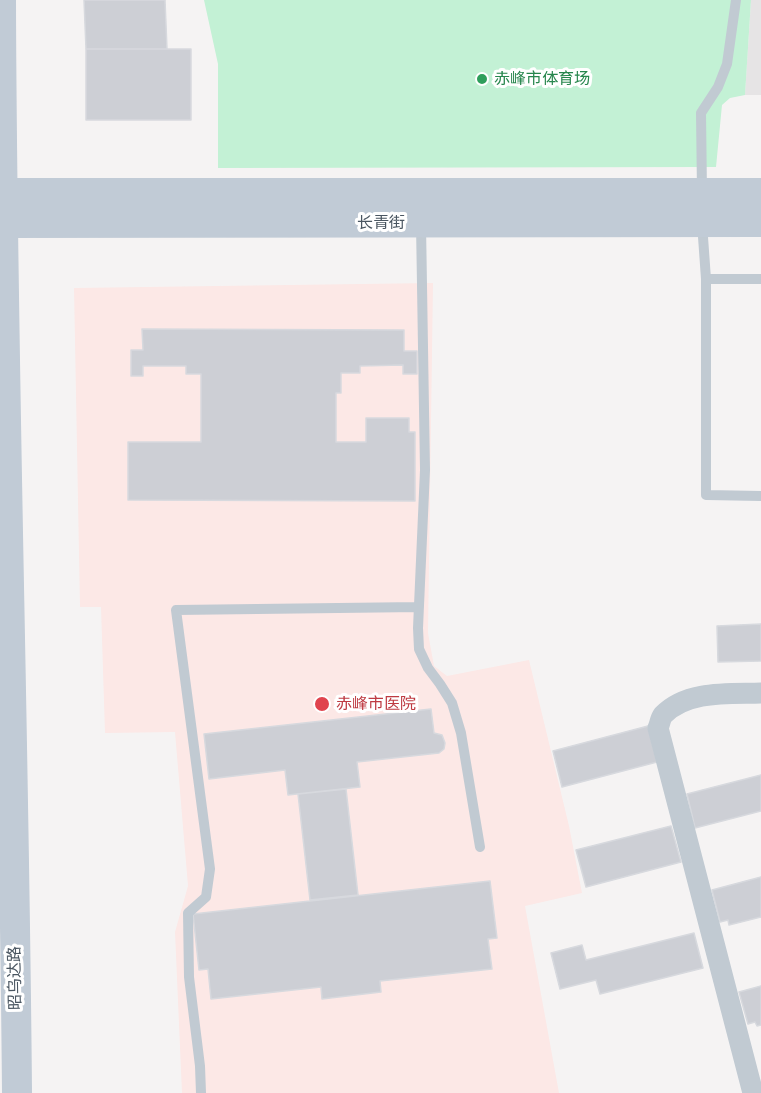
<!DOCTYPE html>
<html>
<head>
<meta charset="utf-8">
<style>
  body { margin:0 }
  canvas { display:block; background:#f5f3f3 }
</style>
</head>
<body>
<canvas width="761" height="1093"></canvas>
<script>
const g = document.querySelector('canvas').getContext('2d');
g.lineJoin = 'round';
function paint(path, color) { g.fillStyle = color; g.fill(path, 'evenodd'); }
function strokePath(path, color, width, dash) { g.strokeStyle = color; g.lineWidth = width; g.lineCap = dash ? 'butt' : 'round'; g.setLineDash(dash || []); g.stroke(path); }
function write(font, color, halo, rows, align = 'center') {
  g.font = font + ' "Golos Text","Noto Sans SC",sans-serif'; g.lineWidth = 6; g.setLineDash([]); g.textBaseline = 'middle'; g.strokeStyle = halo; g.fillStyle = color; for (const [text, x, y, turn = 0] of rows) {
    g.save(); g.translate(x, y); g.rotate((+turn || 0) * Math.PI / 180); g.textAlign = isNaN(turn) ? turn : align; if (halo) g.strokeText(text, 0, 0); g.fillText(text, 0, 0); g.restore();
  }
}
paint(new Path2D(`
  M751,0H761V95H745Z`), '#e6e4e5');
paint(new Path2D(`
  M433,283L428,633L434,666L447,676L529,660L569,826L582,893L525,906L559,1093H182L175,932L188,886L175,732L105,733L101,607H80L74,288Z`), '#fce8e6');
paint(new Path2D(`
  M204,0H751L745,95L730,98L722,105L716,167L218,168V64Z`), '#c3f1d5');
const building = new Path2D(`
  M84,0H165L167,49H86Z
  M86,49H191V120H86Z
  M142,329L404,330V351H417V374H403V365L360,366V373H341V393H336V442H366V418H409V432H415V501L128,500V442H201V374H186V366H143V376H131V350H143Z
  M761,624V661L718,662L717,626Z
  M431,709L434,733L442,735L445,743L444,749L439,753L357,762L360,787L288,795L285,770L209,779L204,734Z
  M648,726L657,762L562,787L553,751Z
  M761,775V811L695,828L687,794Z
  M346,789L358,895L310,900L298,794Z
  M671,826L681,862L586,887L576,850Z
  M761,877V917L729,925L728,920L720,922L712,890Z
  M490,881L497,938L488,939L492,969L380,981L381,992L322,999L321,987L211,999L208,969L199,970L193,914Z
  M694,933L703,968L600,994L596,980L560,989L551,953L582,945L586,960Z
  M761,986V1025L757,1026L755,1022L748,1024L739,992Z`);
paint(building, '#cdcfd5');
strokePath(building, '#d7d9de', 1.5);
strokePath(new Path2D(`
  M702,193L701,113L718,87L727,64L736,0
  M702,223L706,279V495L761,496
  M421,224L425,470L418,628L419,649L428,668L440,684L452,703L461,733L480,847
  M706,279H761
  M201,1093L200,1066L189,977L188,913L206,897L210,869L176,610L419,607`), '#c1cad2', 10);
strokePath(new Path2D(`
  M753,1093L658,728C660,724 660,719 663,715C687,690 729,694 761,693`), '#c1cad2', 21);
strokePath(new Path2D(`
  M1,0C2,364 14,729 17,1093
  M0,193H761
  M0,223L761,222`), '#c1cbd6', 30);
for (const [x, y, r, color] of [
  [482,79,6,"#2e9e5b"],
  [322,704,8,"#e0444e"]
]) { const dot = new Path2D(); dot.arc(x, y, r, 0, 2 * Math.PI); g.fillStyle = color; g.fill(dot); strokePath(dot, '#fff', 2); }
write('16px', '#27864d', '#fff', [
  ["赤峰市体育场",494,79]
], 'left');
write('16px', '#4a5661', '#fff', [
  ["长青街",381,223],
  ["昭乌达路",15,978,-91]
]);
write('16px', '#be3a42', '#fff', [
  ["赤峰市医院",336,704]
], 'left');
</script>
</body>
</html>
